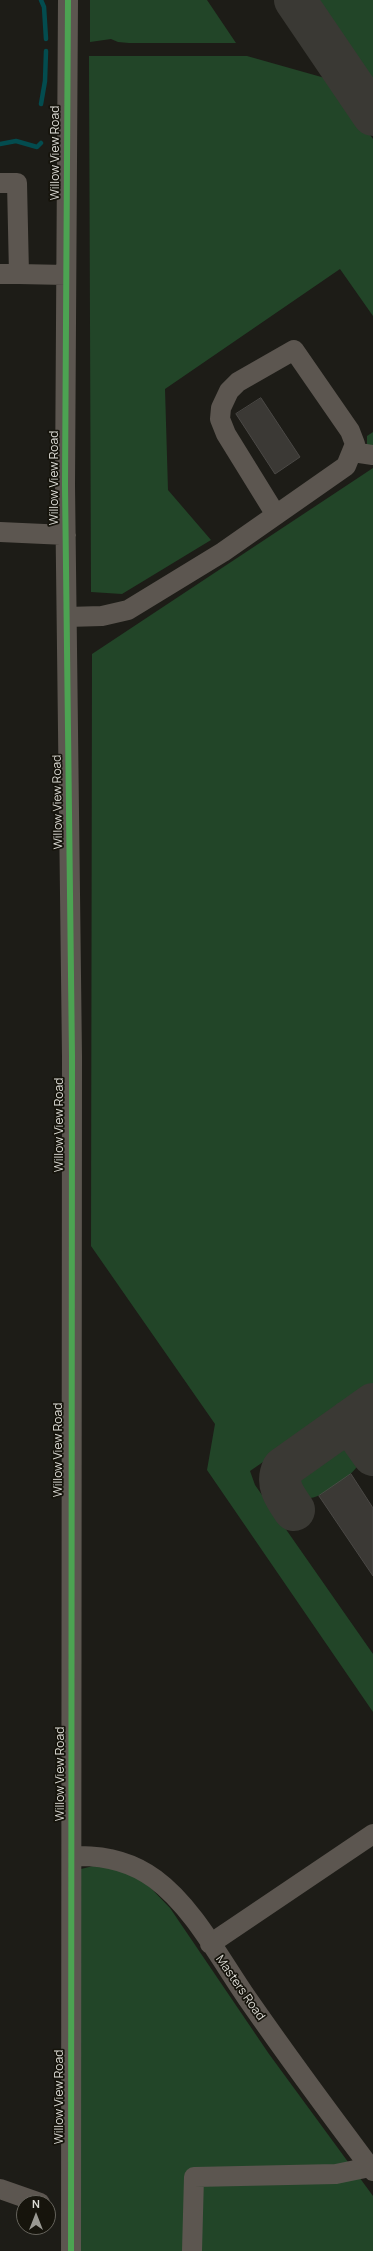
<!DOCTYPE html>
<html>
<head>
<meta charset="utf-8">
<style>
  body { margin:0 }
  #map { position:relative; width:373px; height:2251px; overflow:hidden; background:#1d1c17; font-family:Manrope,sans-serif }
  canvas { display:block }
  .north { position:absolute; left:16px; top:2195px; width:40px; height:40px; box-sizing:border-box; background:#16140c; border:1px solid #66645d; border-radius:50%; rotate:0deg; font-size:11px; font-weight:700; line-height:16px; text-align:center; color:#dddcd6 }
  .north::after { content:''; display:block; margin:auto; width:14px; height:18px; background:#9a9993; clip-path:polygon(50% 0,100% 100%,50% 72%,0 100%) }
</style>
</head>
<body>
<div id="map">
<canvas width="373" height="2251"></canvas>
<div class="north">N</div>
</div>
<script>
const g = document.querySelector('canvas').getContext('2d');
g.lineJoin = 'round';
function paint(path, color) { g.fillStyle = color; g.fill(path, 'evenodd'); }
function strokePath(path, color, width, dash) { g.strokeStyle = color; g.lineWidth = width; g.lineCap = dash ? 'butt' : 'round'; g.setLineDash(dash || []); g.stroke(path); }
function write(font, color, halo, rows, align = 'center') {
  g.font = font + ' Manrope,sans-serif'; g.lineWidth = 3.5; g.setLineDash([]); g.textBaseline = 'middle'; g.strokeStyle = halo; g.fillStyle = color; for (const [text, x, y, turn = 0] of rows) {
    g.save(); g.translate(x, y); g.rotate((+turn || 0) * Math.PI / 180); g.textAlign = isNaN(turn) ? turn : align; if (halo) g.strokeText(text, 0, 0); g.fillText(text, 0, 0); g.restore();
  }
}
paint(new Path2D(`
  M90,0H207L236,43H129L118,42L111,39L90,42Z
  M312,0H373V90L312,1Z
  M89,56H247L332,80L373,139V316L340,269L165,389L168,490L211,540L122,594L91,592Z
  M373,432V448L367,445V436Z
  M373,468V1386L250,1471L255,1485L373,1654V1712L207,1470L215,1424L91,1246L92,654Z
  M338,1446H350L360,1462C355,1474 318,1502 305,1498L296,1486L299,1473Z
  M93,1866L113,1867L143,1880L170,1908L269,2054L373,2196V2251H79L81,1869Z`), '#224528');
strokePath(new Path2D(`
  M41,0L44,7L46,39
  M41,104L45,81L46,51
  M0,144L16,141L37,147L41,143`), '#034c4f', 4.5);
strokePath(new Path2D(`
  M295,0L373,115
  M349,1421L373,1455
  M294,1510C285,1497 275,1484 283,1468L373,1404`), '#3a3934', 42);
const building = new Path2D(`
  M261,398L300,457L275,474L236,414Z
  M351,1474L373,1508V1576L319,1496Z`);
paint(building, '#3b3935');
strokePath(building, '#4b4946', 1);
strokePath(new Path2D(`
  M68,0L65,485L72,1057L71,2251
  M0,183H17L19,274L66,275
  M0,274H19
  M353,452L373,455
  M0,532L66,535
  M67,617L102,616L128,610L223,552L346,466L355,444L350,431L294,350L238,382L229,391L221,408L220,419L226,434L276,515
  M73,1856C102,1855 131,1861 155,1879C193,1907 220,1959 247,1998C288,2057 330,2114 373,2171
  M210,1944L373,1834
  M0,2189L40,2203
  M192,2251L194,2177L336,2174L370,2167`), '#5c5650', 20);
strokePath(new Path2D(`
  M68,0L65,485L72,1057L71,2251`), '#4ca352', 6);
write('12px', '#dddcd6', '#16140c', [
  ["Willow View Road",56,153,-90],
  ["Willow View Road",55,478,-90],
  ["Willow View Road",58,802,-91],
  ["Willow View Road",60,1125,-90],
  ["Willow View Road",59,1450,-90],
  ["Willow View Road",61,1774,-90],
  ["Masters Road",240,1988,55],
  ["Willow View Road",60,2097,-90]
]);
</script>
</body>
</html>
